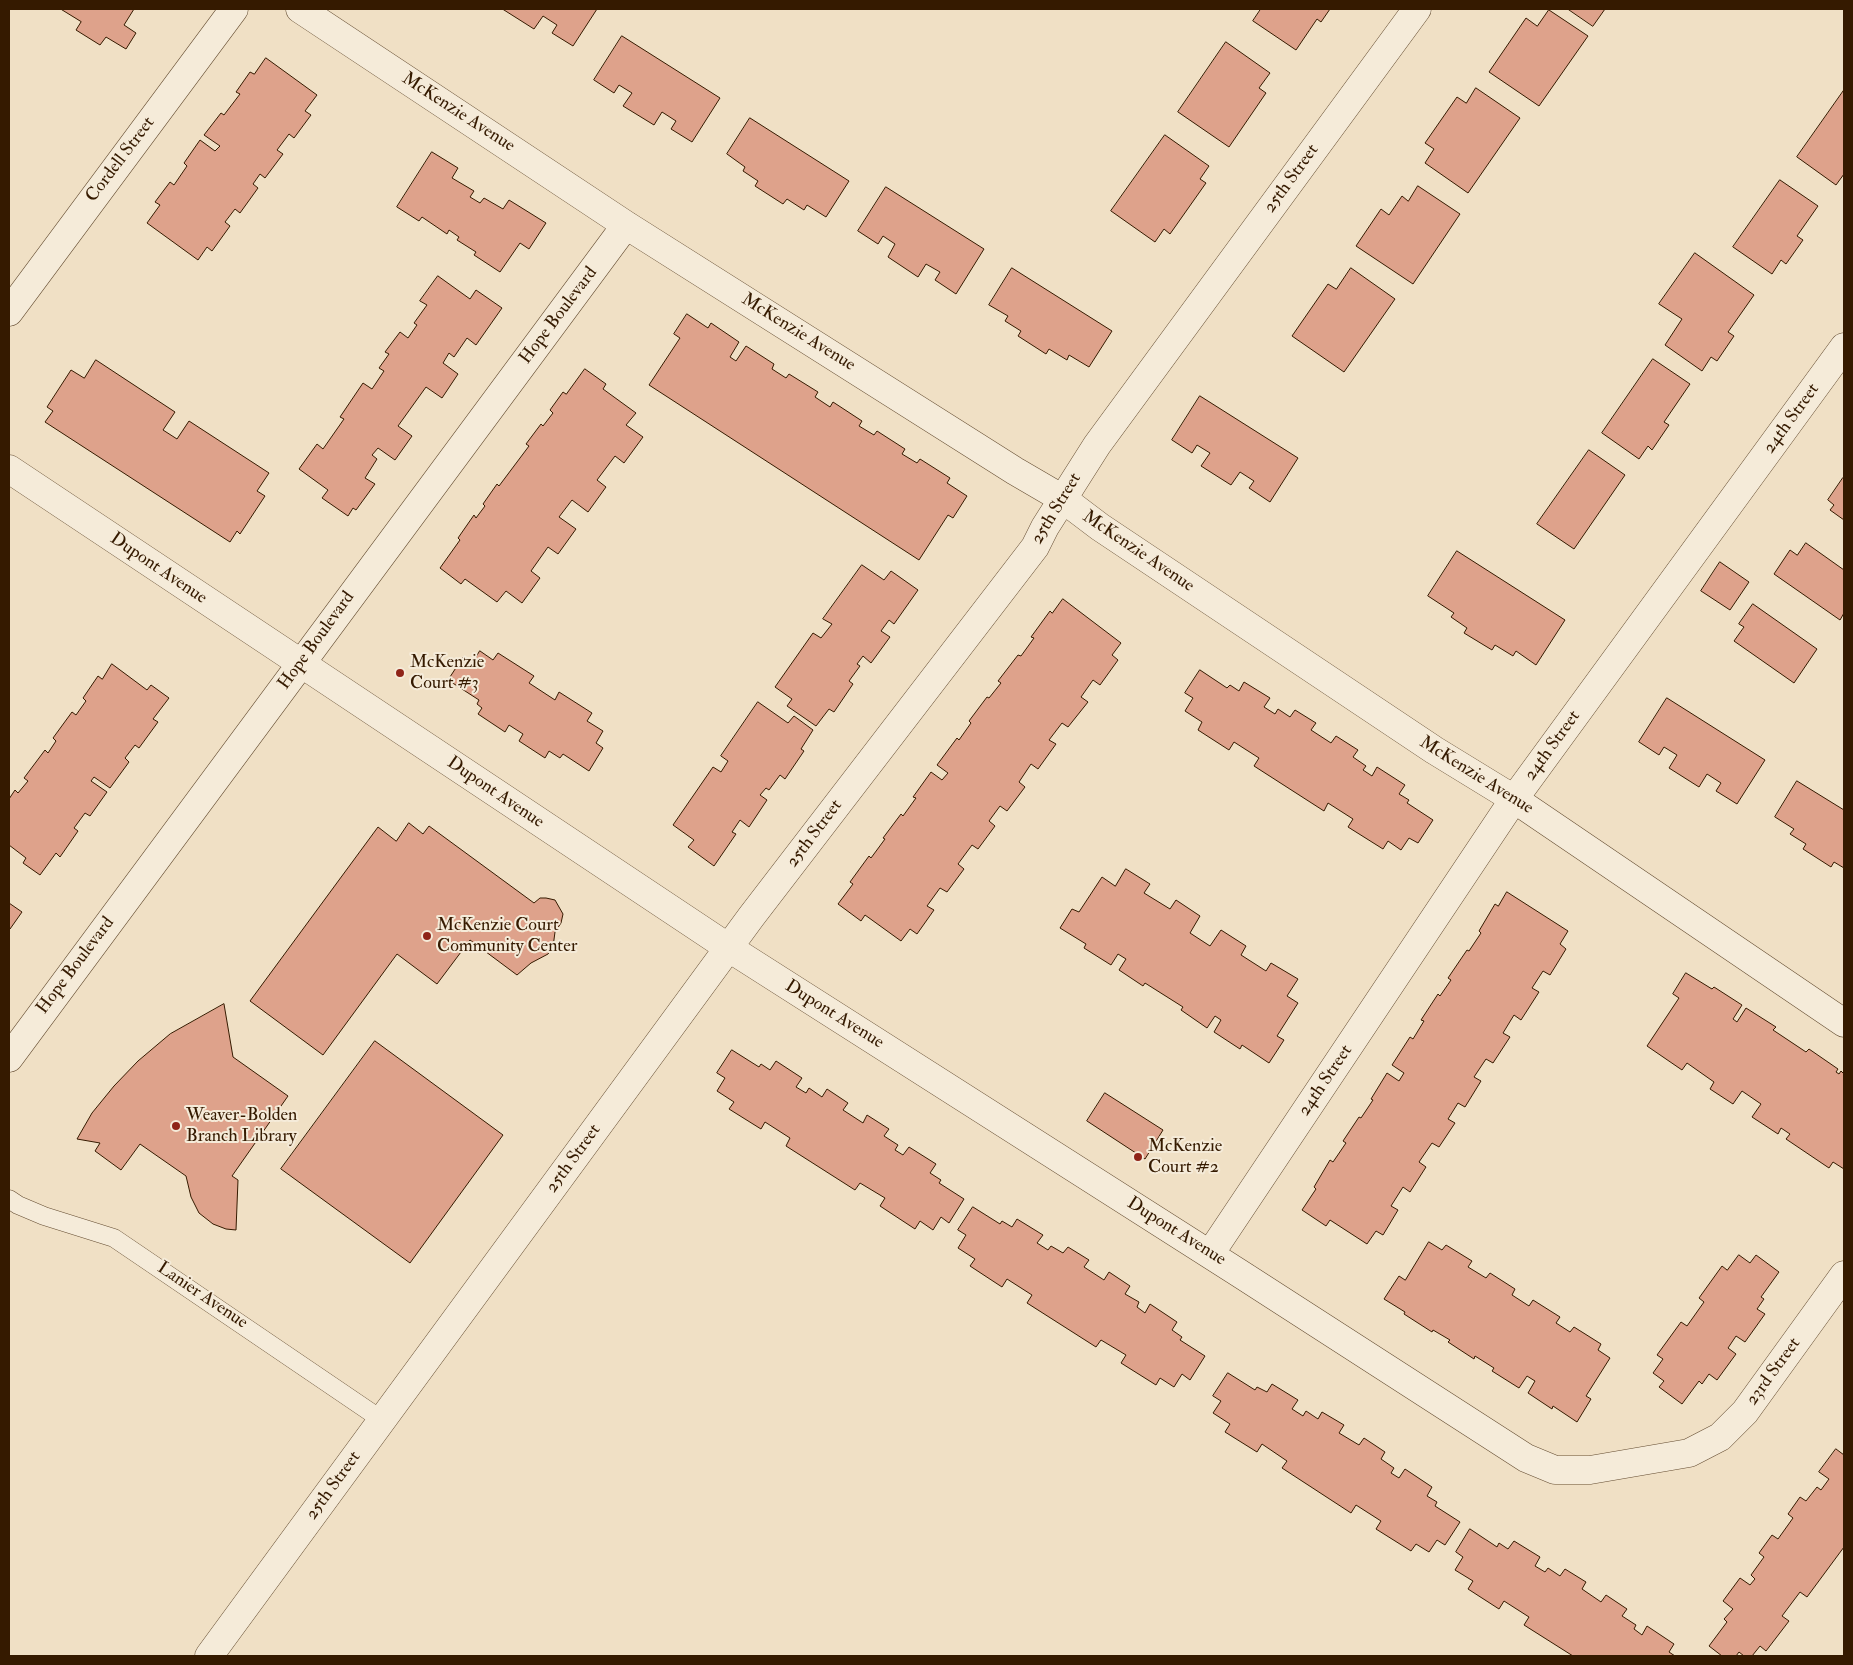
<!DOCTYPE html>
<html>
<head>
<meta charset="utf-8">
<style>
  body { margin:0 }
  #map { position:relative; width:1853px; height:1665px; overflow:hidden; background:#f0e0c5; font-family:"IM FELL Double Pica",serif }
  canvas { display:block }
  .frame { position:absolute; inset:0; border:10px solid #351a00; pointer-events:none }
</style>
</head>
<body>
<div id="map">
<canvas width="1853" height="1665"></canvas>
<div class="frame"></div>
</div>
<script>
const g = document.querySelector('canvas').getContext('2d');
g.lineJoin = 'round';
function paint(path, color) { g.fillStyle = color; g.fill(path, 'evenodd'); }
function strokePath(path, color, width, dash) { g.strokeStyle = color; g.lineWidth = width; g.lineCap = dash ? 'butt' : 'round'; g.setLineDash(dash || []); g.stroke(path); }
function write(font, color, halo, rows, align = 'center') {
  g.font = font + ' "IM FELL Double Pica",serif'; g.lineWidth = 4; g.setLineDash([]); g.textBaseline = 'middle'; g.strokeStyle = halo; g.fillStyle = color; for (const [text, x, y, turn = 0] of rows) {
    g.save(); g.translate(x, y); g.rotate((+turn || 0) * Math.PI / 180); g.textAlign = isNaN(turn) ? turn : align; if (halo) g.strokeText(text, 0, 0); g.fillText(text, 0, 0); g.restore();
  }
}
const building = new Path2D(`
  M61,9H134L124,25L136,33L126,49L106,37L100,45L76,30L81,22Z
  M505,9H597L573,46L552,33L557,25L543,16L534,29L504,10Z
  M1261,9H1330L1321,22L1317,19L1296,50L1253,21Z
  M1568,9H1605L1593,26Z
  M1549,10L1588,36L1539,106L1489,72L1526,18L1537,26Z
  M622,36L720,98L692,142L671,129L676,121L662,112L654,125L623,106L632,93L619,85L614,93L594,80Z
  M1226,42L1270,73L1259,88L1266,93L1229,147L1178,112Z
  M266,58L317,95L305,111L311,115L294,138L289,134L277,150L283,154L265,178L260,174L253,184L258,188L240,213L235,209L225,222L230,226L212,251L207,247L198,260L147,223L160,205L155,202L170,182L174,185L187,166L184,163L200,140L215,151L220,146L204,135L221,113L224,115L240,94L236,92L250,72L254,74Z
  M1476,88L1520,118L1468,193L1425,163L1434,149L1425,143L1457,97L1466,103Z
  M1844,90V174L1836,185L1797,157Z
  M750,118L849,181L826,217L807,205L804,210L787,199L783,204L755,186L758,181L743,171L745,167L727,154Z
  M1165,135L1209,166L1200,179L1206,183L1170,234L1164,229L1155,242L1111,211Z
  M432,152L458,168L452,178L474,191L470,197L480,203L484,198L503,209L509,200L546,223L529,249L520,243L500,272L474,255L476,252L457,240L459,237L449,230L447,234L422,217L419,221L397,207Z
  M1780,180L1818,206L1797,236L1803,240L1786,264L1781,260L1772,274L1733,247Z
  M1418,186L1460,214L1413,284L1356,246L1381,209L1389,215L1402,196L1408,201Z
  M886,187L984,249L956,294L935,280L940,272L926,264L918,277L888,257L895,244L883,236L878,244L858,231Z
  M1695,253L1754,295L1728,332L1734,336L1717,361L1711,357L1702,371L1665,345L1682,319L1659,304Z
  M1012,268L1112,331L1089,367L1069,355L1067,360L1049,349L1046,354L1018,336L1021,331L1005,321L1008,316L989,305Z
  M1351,268L1395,299L1344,372L1292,336L1328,284L1336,289Z
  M438,276L470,299L476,290L502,308L476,345L467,338L454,357L449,353L443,363L458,374L442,398L426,387L398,426L412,436L395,460L378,448L372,455L377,459L365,478L375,484L356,510L353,508L348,516L322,498L328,490L299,469L317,444L323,449L344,419L340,417L363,383L372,389L384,371L379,368L389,354L385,352L400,332L408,338L417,325L414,323L427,305L420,301Z
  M687,314L708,328L711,323L739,342L730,357L736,361L746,346L774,364L772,369L786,378L789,374L818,392L815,397L830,407L833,402L862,421L859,426L874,435L877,431L905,449L902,454L917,463L920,459L950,478L947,483L967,496L953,518L948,515L919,560L649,385L680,338L674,334Z
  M1653,359L1690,384L1664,422L1669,425L1652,450L1648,446L1639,459L1602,433Z
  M96,360L175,412L163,430L177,439L189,421L269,473L257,491L265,496L240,534L237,531L230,542L45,422L53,411L47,407L71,370L84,378Z
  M585,369L606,384L603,389L636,413L626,425L643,437L624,463L615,456L597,480L606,487L588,512L572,500L559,517L576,529L558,554L548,547L531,571L540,578L522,603L506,591L497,602L465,579L461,584L440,568L460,540L458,538L474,515L476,518L485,506L483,504L497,484L499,486L529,446L526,444L541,424L543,426L553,413L550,410L563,392L566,394Z
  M1200,396L1298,458L1270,502L1249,488L1254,481L1240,472L1231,485L1201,466L1210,453L1197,445L1192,453L1172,440Z
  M1589,450L1625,475L1574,549L1537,524Z
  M1843,478L1844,479V520L1830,510L1834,505L1828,500Z
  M1806,543L1844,570V613L1840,620L1774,574L1790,550L1797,555Z
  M1457,551L1565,620L1536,665L1516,651L1513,656L1495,645L1492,650L1464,633L1467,628L1451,617L1454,613L1428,596Z
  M1720,562L1749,582L1730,610L1701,591Z
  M862,565L884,580L891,571L918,590L894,624L889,620L881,631L890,637L871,663L863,656L857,664L860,666L849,681L853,684L834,712L829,709L816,726L787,706L792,699L775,687L813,633L821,638L832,624L823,619Z
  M1063,599L1121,643L1112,655L1118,660L1100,685L1093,680L1081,697L1088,702L1068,727L1062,723L1049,740L1056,744L1038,769L1031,764L1019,782L1025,787L1007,811L1000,806L989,821L995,826L978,849L972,845L958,864L964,869L947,892L940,888L927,906L934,910L917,934L910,929L901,941L865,915L861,921L838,904L853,884L850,882L869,856L871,858L885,839L883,838L901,814L903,816L916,798L913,797L931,772L942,780L948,773L937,765L957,738L959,740L971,723L969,721L987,697L989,698L1001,683L998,681L1018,655L1021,656L1034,638L1031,637L1050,611L1052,613Z
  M1753,604L1817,649L1794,683L1734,641L1744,627L1739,624Z
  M480,651L493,660L498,653L534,676L529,683L555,700L559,692L592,713L587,721L603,731L596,743L603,748L589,771L563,754L560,758L549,751L545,758L519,741L523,734L509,725L505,732L478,714L482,708L477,704L479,700L448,680L463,657L472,663Z
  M112,664L147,690L151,685L169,698L153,719L158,722L139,748L135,745L125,758L129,762L110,788L94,777L91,781L107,792L90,816L85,813L74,828L78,831L60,857L56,853L40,875L23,863L26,858L9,845V799L15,790L18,793L28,781L24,778L45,750L48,753L56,741L53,738L72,712L76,715L86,701L83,698L98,676L102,679Z
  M1200,670L1227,688L1230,685L1239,691L1244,682L1270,698L1264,707L1275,714L1278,709L1290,717L1295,710L1316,723L1311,730L1331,743L1336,736L1358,750L1353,757L1366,766L1363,770L1372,776L1377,767L1405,785L1399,794L1409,800L1407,803L1433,820L1418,843L1409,838L1401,850L1388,841L1383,849L1348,827L1353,819L1328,803L1324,811L1254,766L1259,758L1234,742L1229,750L1198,730L1202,722L1185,711L1193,698L1185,693Z
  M1667,698L1765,760L1737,804L1716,791L1721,783L1707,774L1699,787L1669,768L1677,755L1664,747L1659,755L1639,742Z
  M758,702L788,723L794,716L813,730L801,749L804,751L785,779L780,775L769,790L766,788L760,795L767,800L749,827L740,820L732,832L736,834L714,866L688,847L694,840L673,825L713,767L721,772L728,761L721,756Z
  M1797,781L1844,810V868L1834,862L1831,867L1803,849L1806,844L1790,834L1794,829L1775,817Z
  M409,823L423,834L429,826L534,903L540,898H546L555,900L563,914L561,923L555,932L553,947L548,954L531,963L517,975L470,940L437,984L397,954L323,1055L250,1001L378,827L396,841Z
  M1126,869L1150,884L1144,893L1170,909L1176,900L1200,916L1190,933L1210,946L1221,930L1246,946L1241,955L1266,971L1271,963L1298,979L1287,996L1298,1003L1277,1036L1284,1040L1269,1063L1242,1045L1240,1049L1214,1032L1221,1020L1215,1016L1207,1028L1181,1010L1183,1007L1145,983L1143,986L1119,970L1126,959L1118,954L1111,965L1084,948L1086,944L1060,928L1072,909L1079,912L1102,877L1115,886Z
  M1507,892L1568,931L1560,944L1566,949L1550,975L1543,971L1532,988L1539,992L1521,1020L1514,1015L1503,1033L1510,1037L1493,1063L1486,1059L1474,1077L1481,1081L1465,1107L1458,1103L1448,1119L1455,1123L1439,1147L1432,1143L1419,1162L1426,1167L1410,1192L1403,1187L1391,1206L1398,1210L1383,1235L1376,1231L1367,1244L1330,1220L1326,1226L1302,1210L1316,1189L1314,1187L1330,1160L1333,1162L1346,1143L1343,1141L1359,1117L1361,1118L1373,1100L1371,1099L1387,1073L1399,1081L1404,1073L1392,1065L1410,1037L1413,1039L1424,1021L1421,1020L1438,994L1440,996L1451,980L1448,978L1467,950L1469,951L1481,933L1479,931L1495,904L1498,906Z
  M9,903L22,912L10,929L9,927Z
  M1686,973L1712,989L1714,987L1742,1005L1733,1019L1737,1022L1746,1008L1776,1027L1773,1030L1806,1052L1809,1049L1838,1069L1836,1072L1839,1074L1841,1071L1844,1074V1169L1833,1162L1829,1168L1786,1139L1790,1134L1781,1128L1778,1134L1752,1117L1761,1104L1742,1091L1733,1104L1710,1089L1714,1082L1687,1063L1682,1070L1647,1046L1679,998L1673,994Z
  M224,1004L233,1057L288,1096L232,1176L238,1180L236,1230L226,1229L213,1224L199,1213L191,1197L186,1176L140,1144L121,1170L95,1151L100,1143L77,1139L92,1113L114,1086L138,1061L170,1034Z
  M375,1041L503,1135L410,1263L281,1169Z
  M732,1050L759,1067L761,1064L770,1070L776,1061L802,1078L796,1087L806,1093L809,1088L822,1097L827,1089L848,1103L843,1110L863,1123L867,1115L889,1129L884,1136L898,1145L895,1150L903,1155L909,1147L936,1164L930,1173L941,1180L939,1183L964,1199L949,1223L941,1217L933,1230L920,1221L915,1229L880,1206L885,1198L860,1183L855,1190L786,1146L790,1138L765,1122L761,1129L729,1109L734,1102L717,1091L725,1078L717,1073Z
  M1105,1093L1163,1130L1145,1159L1087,1121Z
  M973,1207L1000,1224L1002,1221L1012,1227L1017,1219L1043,1235L1037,1243L1048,1250L1051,1246L1063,1253L1068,1247L1089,1260L1084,1267L1104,1280L1109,1272L1130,1286L1125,1294L1139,1302L1137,1307L1145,1313L1150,1304L1177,1322L1172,1330L1182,1337L1180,1340L1205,1356L1190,1380L1182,1374L1174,1387L1160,1378L1156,1385L1121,1363L1126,1355L1101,1340L1096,1347L1027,1303L1032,1295L1007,1279L1002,1287L970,1266L975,1259L958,1248L966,1235L958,1230Z
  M1429,1242L1442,1250L1446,1245L1472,1261L1468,1267L1486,1278L1490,1273L1515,1289L1512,1295L1529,1306L1533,1300L1560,1317L1556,1323L1570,1332L1574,1327L1601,1344L1598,1350L1610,1358L1586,1396L1591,1399L1577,1422L1553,1406L1552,1409L1528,1393L1535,1381L1527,1376L1519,1388L1492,1371L1494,1368L1475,1356L1474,1359L1448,1342L1450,1340L1433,1330L1432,1332L1404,1314L1405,1312L1384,1299L1399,1276L1405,1280Z
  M1739,1255L1750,1263L1756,1255L1779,1272L1761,1297L1764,1299L1757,1309L1765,1314L1745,1342L1736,1336L1728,1348L1736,1354L1717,1380L1709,1374L1702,1384L1699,1381L1682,1404L1659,1387L1664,1381L1653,1373L1663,1359L1657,1355L1681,1322L1687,1326L1704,1302L1699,1298L1722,1266L1727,1270Z
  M1228,1373L1255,1390L1257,1387L1267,1392L1272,1384L1298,1400L1292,1409L1303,1416L1306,1411L1318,1419L1322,1412L1344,1425L1339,1433L1359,1445L1364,1438L1385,1452L1381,1459L1394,1468L1391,1473L1399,1478L1405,1469L1432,1487L1427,1496L1437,1502L1435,1506L1460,1522L1445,1545L1437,1540L1429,1552L1416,1544L1411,1551L1376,1529L1381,1521L1356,1505L1351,1513L1282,1468L1287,1461L1262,1444L1257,1452L1225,1432L1230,1424L1213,1413L1221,1401L1213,1396Z
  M1836,1449L1844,1455V1547L1807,1597L1800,1592L1782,1616L1789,1621L1766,1651L1760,1646L1752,1656H1744L1739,1652L1736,1656H1722L1709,1646L1727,1622L1724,1619L1733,1609L1723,1601L1740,1578L1750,1585L1755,1579L1751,1575L1764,1557L1759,1553L1772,1535L1778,1539L1793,1518L1788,1514L1800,1497L1806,1501L1817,1487L1821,1490L1829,1479L1819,1472Z
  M1470,1529L1497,1547L1499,1543L1508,1549L1514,1541L1540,1557L1535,1566L1545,1572L1548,1568L1560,1576L1565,1569L1586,1582L1582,1589L1601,1602L1606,1595L1627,1609L1622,1616L1636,1625L1634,1629L1642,1635L1647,1626L1674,1644L1669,1652L1675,1656H1573L1524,1625L1529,1617L1504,1601L1499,1609L1468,1589L1473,1581L1455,1570L1463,1557L1456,1552Z`);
paint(building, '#dea28b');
strokePath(building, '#351a00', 1);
const lane = new Path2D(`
  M9,1199L18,1205L44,1216L114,1238L382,1420`);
const street = new Path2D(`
  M300,9L626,225L1015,471L1063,499L1100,527L1434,750L1514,799L1844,1023
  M9,312L234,9
  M9,469L729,948L1239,1273L1526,1458L1555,1470H1590L1689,1453L1720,1437L1745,1412L1844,1275
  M9,1058L626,225
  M1210,1254L1514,799L1844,347
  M209,1656L751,917L1035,547L1045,527L1097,445L1417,9`);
strokePath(lane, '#644c31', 19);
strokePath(street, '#644c31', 29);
strokePath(lane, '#f5ebd9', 18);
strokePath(street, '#f5ebd9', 28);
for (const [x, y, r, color] of [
  [400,673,5,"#8f2418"],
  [427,936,5,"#8f2418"],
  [176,1126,5,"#8f2418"],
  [1138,1157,5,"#8f2418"]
]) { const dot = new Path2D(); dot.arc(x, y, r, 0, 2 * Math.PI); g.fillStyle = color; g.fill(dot); strokePath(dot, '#f5ebd9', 2); }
write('18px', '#351a00', '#f5ebd9', [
  ["McKenzie Avenue",458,113,33],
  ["Cordell Street",121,160,-53],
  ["25th Street",1292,179,-54],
  ["Hope Boulevard",559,316,-53],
  ["McKenzie Avenue",798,333,32],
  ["24th Street",1792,419,-54],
  ["25th Street",1057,509,-59],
  ["McKenzie Avenue",1138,552,34],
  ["Dupont Avenue",158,569,34],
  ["Hope Boulevard",317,641,-54],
  ["24th Street",1553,746,-54],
  ["McKenzie Avenue",1476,776,32],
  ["Dupont Avenue",495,793,34],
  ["25th Street",815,834,-53],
  ["Hope Boulevard",76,966,-53],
  ["Dupont Avenue",834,1015,32],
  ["24th Street",1326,1081,-56],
  ["25th Street",574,1159,-54],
  ["Dupont Avenue",1176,1232,32],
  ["Lanier Avenue",202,1296,34],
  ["23rd Street",1774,1372,-54],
  ["25th Street",334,1486,-54]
]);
write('18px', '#351a00', '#f5ebd9', [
  ["McKenzie",410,663],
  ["Court #3",410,684],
  ["McKenzie Court",437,926],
  ["Community Center",437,947],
  ["Weaver-Bolden",186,1116],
  ["Branch Library",186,1137],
  ["McKenzie",1148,1147],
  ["Court #2",1148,1168]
], 'left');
</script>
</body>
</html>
